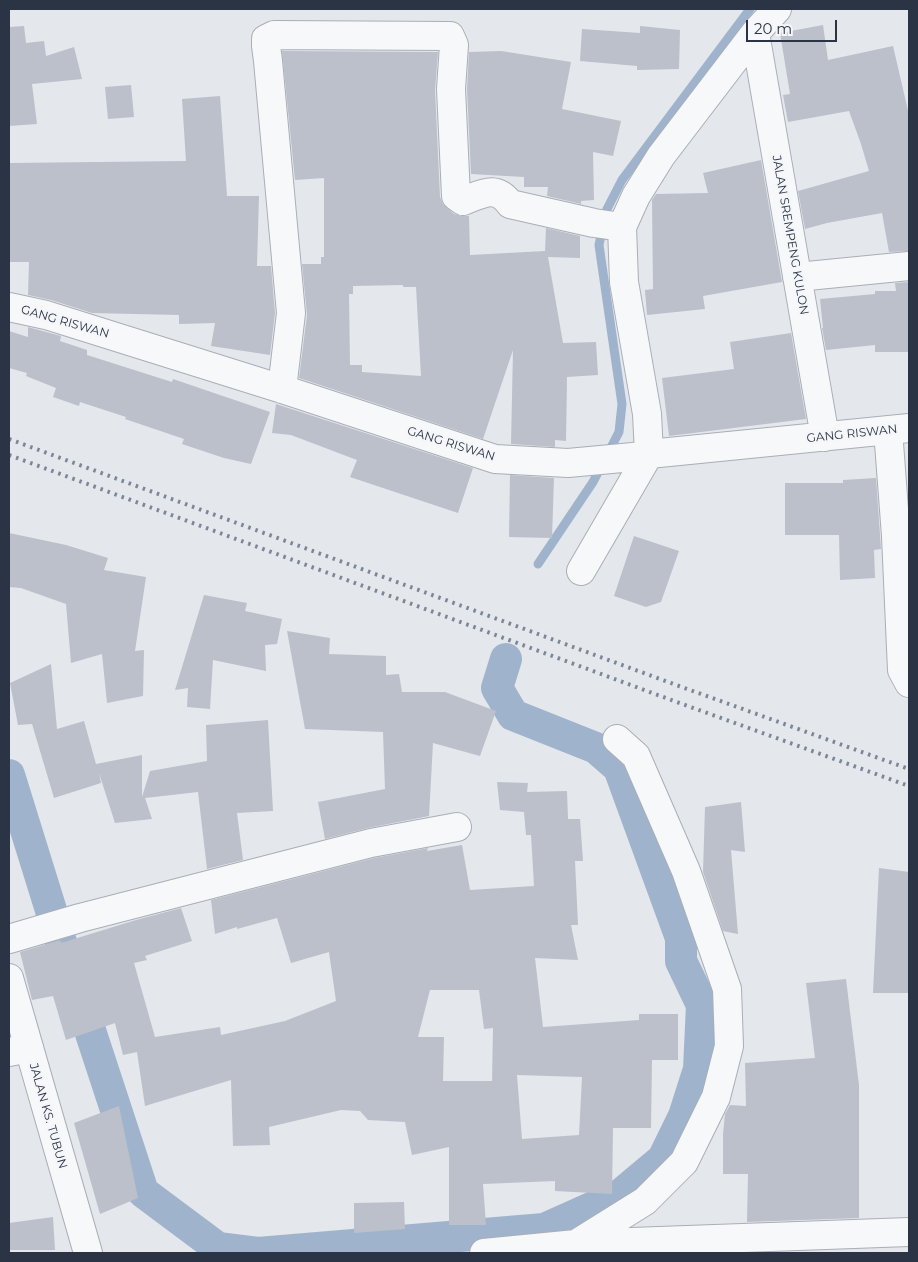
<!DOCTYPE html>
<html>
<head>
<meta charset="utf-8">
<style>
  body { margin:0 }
  #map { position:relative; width:918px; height:1262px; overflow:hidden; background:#e4e7ec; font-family:Montserrat,sans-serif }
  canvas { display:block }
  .frame { position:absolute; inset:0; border:10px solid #2b3445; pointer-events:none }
  .scale { position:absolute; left:746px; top:20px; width:91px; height:22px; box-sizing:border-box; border:2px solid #2b3445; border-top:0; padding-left:6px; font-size:15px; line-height:18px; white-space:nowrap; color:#2b3445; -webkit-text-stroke:4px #f4f6f9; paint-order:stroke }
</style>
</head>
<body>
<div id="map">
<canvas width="918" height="1262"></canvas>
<div class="frame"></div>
<div class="scale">20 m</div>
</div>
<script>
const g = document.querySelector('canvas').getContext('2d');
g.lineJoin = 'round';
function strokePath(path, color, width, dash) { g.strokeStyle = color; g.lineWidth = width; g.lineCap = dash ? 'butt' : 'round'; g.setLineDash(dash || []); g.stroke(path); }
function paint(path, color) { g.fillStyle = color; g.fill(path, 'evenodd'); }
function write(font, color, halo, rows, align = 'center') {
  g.font = font + ' Montserrat,sans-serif'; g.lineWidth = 4.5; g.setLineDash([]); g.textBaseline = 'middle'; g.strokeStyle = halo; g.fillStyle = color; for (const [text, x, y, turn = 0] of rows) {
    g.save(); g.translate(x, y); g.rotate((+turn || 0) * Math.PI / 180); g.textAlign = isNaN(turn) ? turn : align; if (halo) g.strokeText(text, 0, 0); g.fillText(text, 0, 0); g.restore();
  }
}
strokePath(new Path2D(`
  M538,564L593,482L619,432L622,404L599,245L607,209L622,180L750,9`), '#9fb4cc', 9);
strokePath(new Path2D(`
  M9,775L59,936L143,1192L218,1248L258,1253L544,1229L620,1195L663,1159L684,1116L699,1069L702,1005L681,961V938L619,768L596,748L513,715L497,688L506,659`), '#9fb4cc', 32);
paint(new Path2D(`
  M823,25L828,60L893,46L909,115V251L889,252L882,213L827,223L805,229L798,191L869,171L861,144L849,111L788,122L783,95L790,94L780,33Z
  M24,26L26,43L44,41L46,56L74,47L82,79L32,84L37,124L9,126V27Z
  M640,26L680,30L679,69L637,70V66L580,61L582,29L640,33Z
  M282,51L438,52L435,90L440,197L443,204L454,214L462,216H469L470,255L545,251L546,228L580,236V258L548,257L563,343L596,342L598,375L567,377L566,441L555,440V447L511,444L513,350L483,439L299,378L307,315L302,264H321V257H324V178L295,180ZM403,285V287H416L421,376L362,372V365H350L349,294H353V286Z
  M501,51L571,62L562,109L621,121L613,156L593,152L594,200L581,201V204L547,196L548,187H524V177L471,174L467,89L469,52Z
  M131,85L134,117L108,119L105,87Z
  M220,96L227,196H259L257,266H271L275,313L270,355L211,346L215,323L179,324V315L92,313L51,300L28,295L29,262H9V163L186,161L182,99Z
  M761,160L782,282L703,296L705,309L647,315L645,290L653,289L652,200L656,194L708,193L703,173Z
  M909,282V352H875V345L826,350L822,328H823L820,299L875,294V291H896L895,283Z
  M28,327L61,336L60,341L87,350V355L172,382L173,379L270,412L251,464L224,458L182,444L184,439L125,419L126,417L80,402L79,406L53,397L56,388L26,376L27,373L9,368V331L28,337Z
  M791,333L806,419L669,436L662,378L734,369L730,342Z
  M276,404L473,468L458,513L350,477L357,460L291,435L272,433Z
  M510,475L554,478L552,538L509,537Z
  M876,478L881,549L874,550L875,578L840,580L839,535H785V483H843V480Z
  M9,533L66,545L108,558L104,570L146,577L135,651L144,650L143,696L107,703L102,654L71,663L66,604L21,588L9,587Z
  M634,536L679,551L661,602L646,607L614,596Z
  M204,595L247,603L245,611L282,619L277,644L265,645L266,671L213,660L210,709L187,707L188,688L175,690Z
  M287,631L330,638L329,654L386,656V675L399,674L402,692H445L496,711L480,756L433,743L429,816L368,828L325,839L318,802L385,789L383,732L305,729Z
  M51,664L57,729L84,721L96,764L142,755V797L150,771L207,761L206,725L268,720L273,811L237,813L243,860L207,869L198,792L145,798L152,819L115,823L99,773L101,783L54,798L32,724L18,725L10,683Z
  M497,782L528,783L527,792L567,791L568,819H580L583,861H575L578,925H571L578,960L535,958L543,1027L639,1020V1014H678V1060H652L651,1128H613L612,1194L555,1191V1181L483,1184L486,1225H449V1147L412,1155L405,1122L368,1120L360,1111L341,1110L269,1127L270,1145L233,1146L231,1080L145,1106L137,1052L123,1055L115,1023L66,1040L53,996L32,1000L20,952L60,940L61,943L136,920L181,908L192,941L145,956L147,960L134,963L155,1037L220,1027L221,1035L285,1021L336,1001L329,952L291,963L277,918L237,929V927L215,934L211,900L374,858L428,848L427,851L462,845L470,890L534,886L531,835H526L524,812L500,810ZM430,990H479L484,1029L493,1028L492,1081H443L444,1037H418ZM517,1075L582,1077L579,1135L522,1139Z
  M741,802L745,852L731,850L738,934L723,931L703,872L705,807Z
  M879,868L909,872V993H873Z
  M846,979L859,1085V1218L747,1222L748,1174H723V1134L725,1114L730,1105L746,1106L745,1063L815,1058L806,983Z
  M119,1106L138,1198L100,1214L74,1123Z
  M404,1202L405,1229L354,1233V1203Z
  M53,1217L55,1250H9V1223Z`), '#bbc0ca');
const minor = new Path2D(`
  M755,33L825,437
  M797,277L909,266
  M9,307L46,315L282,389L495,459L568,463L633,457L649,454L909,428
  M282,389L291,313L268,61L266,46V39L274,35L450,36L454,45L451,89L456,196L463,201C482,194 496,184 510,204L594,223L622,227
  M888,430L896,536L902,670L909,683
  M581,571L649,454L647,414L624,282L622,227L636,196L661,156L755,33L777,9
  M9,939L80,918L371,843L457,827
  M9,1052L29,1048
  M576,1244L645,1201L684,1162L716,1097L729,1046L727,989L686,871L636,756L617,739
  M484,1253L576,1244L909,1232`);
const tertiary = new Path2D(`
  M9,978L88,1253`);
strokePath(minor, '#a9aeb7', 30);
strokePath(tertiary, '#a9aeb7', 30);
strokePath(minor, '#f7f8fa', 28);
strokePath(tertiary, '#f7f8fa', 28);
strokePath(new Path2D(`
  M9,439L679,686L909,769
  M9,455L674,701L909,786`), '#7d8696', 4, [2.5, 5]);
write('12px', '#2b3445', '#f4f6f9', [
  ["JALAN SREMPENG KULON",790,235,80],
  ["GANG RISWAN",65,322,16],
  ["GANG RISWAN",852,434,-6],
  ["GANG RISWAN",451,444,17],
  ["JALAN KS. TUBUN",48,1116,74]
]);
</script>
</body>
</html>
